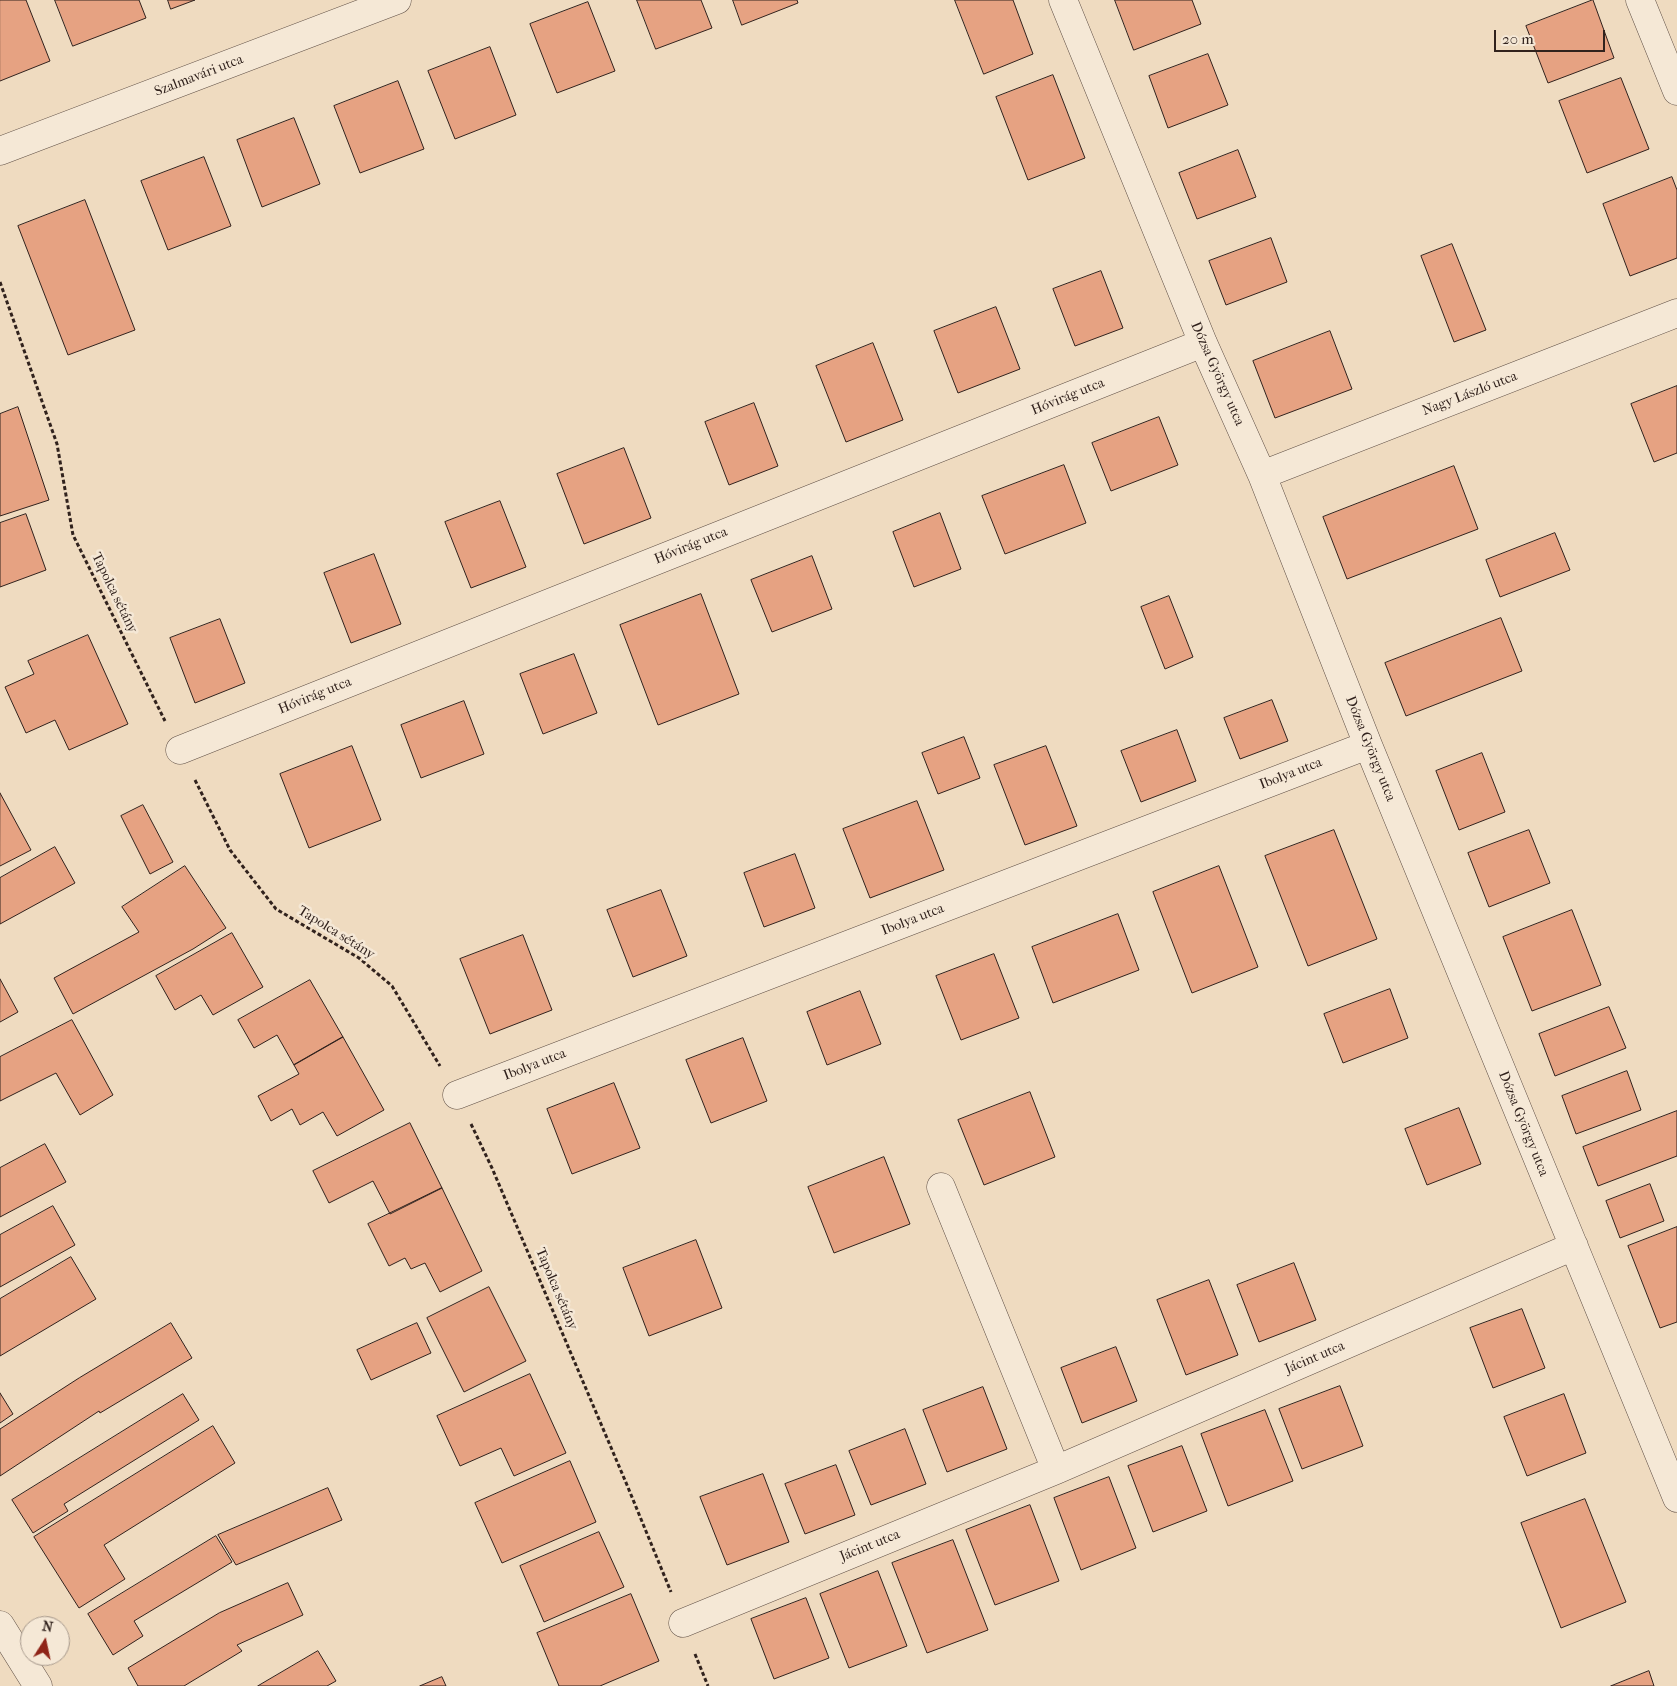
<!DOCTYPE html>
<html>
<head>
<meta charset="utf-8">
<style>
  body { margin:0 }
  #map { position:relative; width:1677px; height:1686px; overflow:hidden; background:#efdbc0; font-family:"IM FELL French Canon",serif }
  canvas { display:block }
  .north { position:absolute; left:20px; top:1616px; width:50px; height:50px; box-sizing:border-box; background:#f5e8d6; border:1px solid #a7998c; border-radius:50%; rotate:10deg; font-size:14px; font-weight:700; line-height:20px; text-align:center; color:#31221d }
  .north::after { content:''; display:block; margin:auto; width:18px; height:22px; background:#8f2418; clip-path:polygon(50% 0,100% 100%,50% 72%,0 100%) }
  .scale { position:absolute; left:1494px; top:30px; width:111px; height:22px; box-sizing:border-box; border:2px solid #31221d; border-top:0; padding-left:6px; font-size:15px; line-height:18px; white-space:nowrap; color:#31221d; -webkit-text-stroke:4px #f5e8d6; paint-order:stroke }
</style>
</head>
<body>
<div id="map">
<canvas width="1677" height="1686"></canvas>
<div class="north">N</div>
<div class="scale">20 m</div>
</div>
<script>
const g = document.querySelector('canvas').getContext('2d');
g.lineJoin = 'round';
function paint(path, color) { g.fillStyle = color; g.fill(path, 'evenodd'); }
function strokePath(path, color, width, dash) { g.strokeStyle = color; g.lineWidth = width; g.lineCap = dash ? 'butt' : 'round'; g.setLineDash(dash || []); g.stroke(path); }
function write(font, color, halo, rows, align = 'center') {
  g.font = font + ' "IM FELL French Canon",serif'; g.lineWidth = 5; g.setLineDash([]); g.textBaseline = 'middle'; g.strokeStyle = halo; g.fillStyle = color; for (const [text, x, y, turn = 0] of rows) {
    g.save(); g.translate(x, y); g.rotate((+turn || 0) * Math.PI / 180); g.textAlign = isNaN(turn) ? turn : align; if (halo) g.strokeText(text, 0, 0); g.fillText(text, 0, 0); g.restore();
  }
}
const building = new Path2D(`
  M0,0H26L50,61L0,81Z
  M55,0H139L146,18L73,46Z
  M168,0H195L171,9Z
  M637,0H701L712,28L656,49Z
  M733,0H797L798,3L742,25Z
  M955,0H1013L1033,54L984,74Z
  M1115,0H1192L1201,24L1134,50Z
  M1593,0L1614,58L1548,83L1526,26Z
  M588,2L615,71L557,93L530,24Z
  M490,47L516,115L455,139L428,71Z
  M1208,54L1228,105L1168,128L1149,76Z
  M1053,75L1085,158L1028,180L996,97Z
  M1621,78L1649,149L1587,173L1559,101Z
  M398,81L424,149L360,173L334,106Z
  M294,118L320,184L262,207L237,140Z
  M1238,150L1256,197L1197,219L1179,173Z
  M204,157L231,226L168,250L141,181Z
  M1672,177L1677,190V258L1630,276L1603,204Z
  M85,200L135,330L68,355L18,226Z
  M1271,238L1287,282L1226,305L1209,261Z
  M1452,244L1486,330L1454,342L1421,256Z
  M1101,271L1123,328L1075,346L1053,289Z
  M996,307L1020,369L958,393L934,331Z
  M1330,331L1352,389L1275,418L1253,361Z
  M873,343L903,420L846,442L816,366Z
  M1677,386V453L1654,462L1631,404Z
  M754,403L778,466L729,485L705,422Z
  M18,407L49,500L0,516V414Z
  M1159,417L1178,465L1111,491L1092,443Z
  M624,448L651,518L584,544L557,474Z
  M1064,465L1086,523L1005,554L982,496Z
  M1454,466L1478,529L1347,579L1323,517Z
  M500,501L526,567L471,588L445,522Z
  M940,513L961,569L914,587L893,532Z
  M26,514L46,570L0,587V523Z
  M1555,533L1570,570L1500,597L1486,560Z
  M374,554L401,624L351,643L324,573Z
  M812,556L832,609L772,632L751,580Z
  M701,594L739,694L658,725L620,625Z
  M1169,596L1193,657L1165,669L1141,607Z
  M1501,618L1522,671L1406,716L1385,663Z
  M220,619L245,683L195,703L170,638Z
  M88,635L128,724L69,750L55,720L26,733L5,687L34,674L28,661Z
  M574,654L597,713L543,734L520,674Z
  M1272,700L1288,741L1240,759L1224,718Z
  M464,701L484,754L421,778L401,725Z
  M1177,730L1196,781L1141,802L1121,751Z
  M964,737L980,778L938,794L922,753Z
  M352,746L381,820L309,848L280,774Z
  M1046,746L1077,826L1025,845L994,765Z
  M1482,753L1505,812L1459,830L1436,771Z
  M0,793L31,850L0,866Z
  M917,801L944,870L870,898L843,829Z
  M143,805L173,862L150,874L121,816Z
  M1334,830L1377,939L1308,966L1265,856Z
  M1529,830L1550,883L1489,907L1468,853Z
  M55,847L75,883L0,924V878Z
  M795,854L815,908L764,927L744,873Z
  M185,866L226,928L193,949L73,1014L54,978L139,932L122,907Z
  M1219,866L1258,967L1192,993L1153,892Z
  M661,890L687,956L633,977L607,910Z
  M1572,910L1601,985L1532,1011L1503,937Z
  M1118,914L1139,970L1053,1003L1032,947Z
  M232,933L263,987L213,1015L201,995L175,1010L156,976Z
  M523,935L552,1010L490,1034L460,959Z
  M994,954L1019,1018L961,1040L936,976Z
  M0,979L18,1012L0,1022Z
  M310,980L343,1037L294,1065L277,1035L254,1048L238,1020Z
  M1390,989L1408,1038L1343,1063L1324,1014Z
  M860,991L881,1044L827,1065L807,1012Z
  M1609,1007L1626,1048L1555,1076L1539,1034Z
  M72,1020L113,1095L80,1115L56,1073L0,1101V1057Z
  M343,1037L384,1110L337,1136L323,1112L300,1125L292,1109L271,1121L258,1096L299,1074L294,1065Z
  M743,1038L767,1101L711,1123L686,1060Z
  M1627,1071L1641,1110L1576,1134L1562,1096Z
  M614,1083L640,1148L572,1174L547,1109Z
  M1030,1092L1055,1157L984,1185L958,1120Z
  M1459,1108L1481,1164L1427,1185L1405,1129Z
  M1677,1111V1156L1598,1186L1583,1147Z
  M410,1123L442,1188L390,1214L373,1181L329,1203L313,1171Z
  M45,1144L66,1182L0,1217V1168Z
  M884,1157L910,1224L834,1253L808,1187Z
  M1650,1184L1664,1221L1620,1238L1606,1201Z
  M442,1188L482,1271L440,1292L425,1263L411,1269L405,1258L389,1266L368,1224Z
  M53,1206L75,1245L0,1287V1235Z
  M1677,1227V1322L1660,1328L1628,1246Z
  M696,1240L722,1308L649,1336L623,1268Z
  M71,1257L96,1299L0,1356V1299Z
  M1294,1263L1316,1320L1259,1342L1237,1285Z
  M1209,1280L1238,1355L1186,1375L1157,1300Z
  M489,1287L526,1361L464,1392L427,1318Z
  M1522,1309L1545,1368L1493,1388L1470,1328Z
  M171,1323L192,1358L100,1413L99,1411L0,1476V1429L79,1378Z
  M417,1323L431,1353L371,1380L357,1350Z
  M1116,1347L1137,1401L1082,1423L1061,1368Z
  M530,1374L566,1453L514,1476L501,1448L460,1466L437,1416Z
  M1340,1386L1363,1446L1302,1469L1279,1409Z
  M983,1387L1007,1449L947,1472L923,1410Z
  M0,1393L13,1414L0,1423Z
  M183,1394L199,1420L64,1504L68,1511L33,1533L12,1500Z
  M1564,1394L1586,1453L1527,1476L1504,1417Z
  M1265,1410L1293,1481L1228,1506L1201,1434Z
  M213,1426L235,1463L104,1545L125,1579L79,1608L34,1537Z
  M905,1429L926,1484L871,1505L849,1451Z
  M1182,1446L1207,1511L1153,1532L1128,1466Z
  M570,1461L596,1522L502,1563L475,1503Z
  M836,1465L855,1515L805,1534L785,1484Z
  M763,1474L789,1542L727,1565L700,1497Z
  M1109,1477L1136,1548L1081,1570L1054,1498Z
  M328,1488L342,1520L236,1565L218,1535Z
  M1585,1499L1626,1602L1561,1628L1521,1523Z
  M1030,1505L1059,1581L995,1605L966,1530Z
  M599,1532L624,1587L544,1622L520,1566Z
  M216,1536L232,1562L134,1621L143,1636L113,1655L88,1614Z
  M953,1540L988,1630L927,1653L892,1563Z
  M878,1571L907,1646L849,1668L820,1594Z
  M288,1583L303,1615L237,1645L242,1651L184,1686H138L128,1668L219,1613Z
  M631,1594L659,1661L600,1686H559L537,1633Z
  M806,1598L829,1658L774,1679L751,1619Z
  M318,1651L336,1681L327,1686H258Z
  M1649,1671L1654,1686H1611Z
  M442,1677L446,1686H420Z`);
paint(building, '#e6a282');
strokePath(building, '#31221d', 1);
const street = new Path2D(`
  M1063,0L1203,343L1262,475L1368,745L1677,1498
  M1640,0L1677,91
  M0,151L397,0
  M1262,475L1677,313
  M180,750L1203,343
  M457,1095L1368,745
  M941,1187L1056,1470
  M683,1623L1056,1470L1574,1246
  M0,1625L38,1686`);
strokePath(street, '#605046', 29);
strokePath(new Path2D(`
  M0,282L57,444L73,535L165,721
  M195,780L230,850L276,909L359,958L392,986L440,1066
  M471,1124L492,1168L627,1485L671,1592
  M695,1654L708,1686`), '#31221d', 3, [4, 2.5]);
strokePath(street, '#f5e8d6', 28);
write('14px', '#31221d', '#f5e8d6', [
  ["Szalmavári utca",199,76,-21],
  ["Dózsa György utca",1217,374,66],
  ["Nagy László utca",1470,394,-21],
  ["Hóvirág utca",1068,397,-22],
  ["Hóvirág utca",691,546,-22],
  ["Tapolca sétány",114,593,64],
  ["Hóvirág utca",315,696,-22],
  ["Dózsa György utca",1370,749,68],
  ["Ibolya utca",1291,774,-21],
  ["Ibolya utca",913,920,-21],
  ["Tapolca sétány",336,933,32],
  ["Ibolya utca",535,1065,-21],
  ["Dózsa György utca",1523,1124,68],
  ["Tapolca sétány",556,1289,67],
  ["Jácint utca",1315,1358,-23],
  ["Jácint utca",870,1546,-22]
]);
</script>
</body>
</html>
